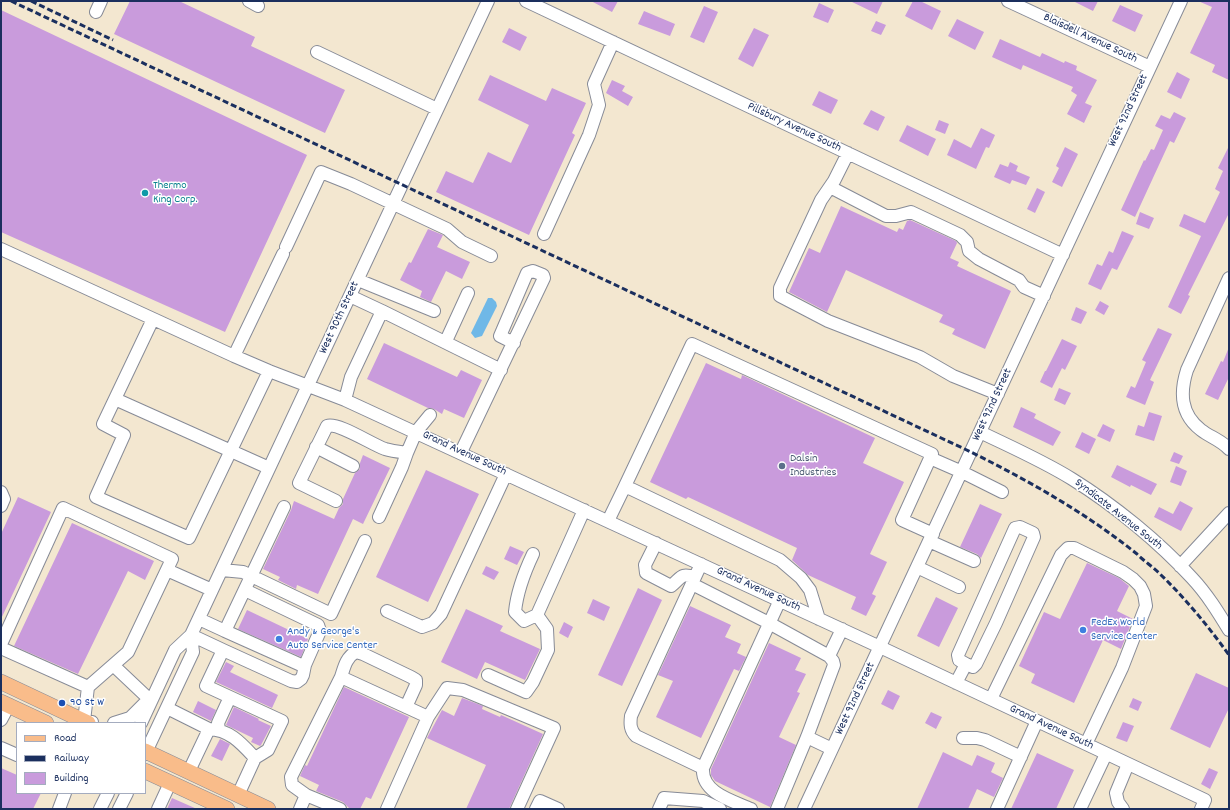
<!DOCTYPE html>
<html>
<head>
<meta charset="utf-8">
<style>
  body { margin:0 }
  #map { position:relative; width:1230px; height:810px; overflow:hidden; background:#f3e7d0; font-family:Dekko,sans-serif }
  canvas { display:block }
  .frame { position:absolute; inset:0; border:2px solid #1b2f5e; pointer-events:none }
  .legend { position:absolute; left:16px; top:722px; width:130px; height:72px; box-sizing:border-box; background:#fff; border:1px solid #a4acbf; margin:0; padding:5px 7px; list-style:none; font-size:12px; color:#1b2f5e }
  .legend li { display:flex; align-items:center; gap:8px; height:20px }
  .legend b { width:20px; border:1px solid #a4acbf }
</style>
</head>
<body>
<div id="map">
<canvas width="1230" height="810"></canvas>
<div class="frame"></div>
<ul class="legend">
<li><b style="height:5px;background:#f9bc8a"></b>Road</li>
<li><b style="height:5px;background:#1b2f5e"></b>Railway</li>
<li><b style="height:11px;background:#c99bdc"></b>Building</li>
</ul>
</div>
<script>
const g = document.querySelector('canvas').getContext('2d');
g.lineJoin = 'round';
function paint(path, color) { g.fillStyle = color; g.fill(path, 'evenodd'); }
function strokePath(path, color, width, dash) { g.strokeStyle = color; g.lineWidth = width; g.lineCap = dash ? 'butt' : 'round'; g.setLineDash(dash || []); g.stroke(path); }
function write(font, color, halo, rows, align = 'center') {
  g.font = font + ' Dekko,sans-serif'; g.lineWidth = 3; g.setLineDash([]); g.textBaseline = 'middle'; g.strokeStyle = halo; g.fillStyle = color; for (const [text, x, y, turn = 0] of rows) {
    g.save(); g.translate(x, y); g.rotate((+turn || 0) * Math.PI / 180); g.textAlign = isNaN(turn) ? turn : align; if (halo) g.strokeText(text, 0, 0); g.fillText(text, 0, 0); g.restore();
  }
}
paint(new Path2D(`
  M488,298H492L496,302L497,306L482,336L475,338L471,333Z`), '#6fb8e7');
paint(new Path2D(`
  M130,1H179L255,37L251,46L345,90L325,133L114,34Z
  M591,1H618L612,12Z
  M850,1H883L877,14Z
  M913,1H920L941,11L932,30L905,16Z
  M1073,1H1098L1093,11Z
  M1198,1H1229V80L1212,72L1215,65L1190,53L1212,7Z
  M819,3L834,10L828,23L813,17Z
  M1120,5L1143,15L1135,32L1112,21Z
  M704,6L718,12L704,43L690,37Z
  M1,10L307,155L225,332L1,232Z
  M644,11L675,24L670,36L638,24Z
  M957,19L984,32L975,50L948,36Z
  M876,21L886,25L881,35L871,31Z
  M509,28L527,37L520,51L502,42Z
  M754,28L769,35L753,67L738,59Z
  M1000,39L1040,57L1042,53L1064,63L1065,61L1077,66L1076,70L1097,80L1085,103L1092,106L1084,123L1067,114L1077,95L1071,91L1073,87L1023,65L1021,70L992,57Z
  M1177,72L1190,79L1181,99L1167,92Z
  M490,75L546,101L552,88L586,103L572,133L575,135L529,235L436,192L446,171L473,183L488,152L511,163L529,125L478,100Z
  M612,80L625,86L622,91L633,97L628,106L606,93Z
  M819,91L838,100L831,114L812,105Z
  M871,110L885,117L878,131L863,124Z
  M1174,112L1186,118L1174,143L1170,141L1135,217L1121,210L1144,160L1145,161L1151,149L1154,150L1163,130L1155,126L1161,115L1170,119Z
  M939,120L949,124L945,134L935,130Z
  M907,125L936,139L928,156L899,141Z
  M981,128L995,135L989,148L986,147L976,169L947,155L954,139L971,148Z
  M1229,146V213L1188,295L1190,296L1181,314L1168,307L1201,236L1179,226L1184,214L1205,223L1220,192L1215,189L1223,171L1218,168Z
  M1065,147L1078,154L1062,187L1052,182L1059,168L1056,166Z
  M1010,162L1018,166L1016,171L1030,177L1026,185L1012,180L1010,184L994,177L1000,164L1008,167Z
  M1037,188L1045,192L1035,213L1027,209Z
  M841,206L897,232L899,228L903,230L907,221L910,220L956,241L957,243L950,258L959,262L957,266L1011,291L985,349L952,334L955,329L939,322L943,315L846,270L827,312L789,292L809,248L820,253Z
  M1140,212L1154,218L1149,229L1136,224Z
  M428,229L443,235L437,247L470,262L462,279L446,271L431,302L420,297L422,291L400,280L409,262L411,263Z
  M1122,231L1134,236L1117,270L1112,268L1101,290L1088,284L1097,264L1102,266L1109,251L1113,253Z
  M1100,301L1109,306L1104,315L1095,310Z
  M1076,307L1087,312L1081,324L1071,320Z
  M1158,328L1172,334L1150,380L1154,382L1145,405L1126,397L1131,386L1135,388L1146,362L1142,360Z
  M1062,339L1077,346L1065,370L1062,368L1052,388L1040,382L1045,371H1046Z
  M384,343L457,377L461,370L482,380L464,418L444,409L442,414L434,409L428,408L367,379Z
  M1229,347V377L1218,400L1205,394L1221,361L1223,362Z
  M706,363L741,379L742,375L875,438L863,463L904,482L870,554L887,562L872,594L876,596L866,616L851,609L856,597L808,575L792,560L797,548L688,497L686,499L650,482Z
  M1059,388L1071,393L1065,405L1054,400Z
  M1021,407L1036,414L1034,418L1061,432L1053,446L1013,427Z
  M1149,412L1162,416L1154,441L1135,435L1138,425L1144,427Z
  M1103,424L1115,430L1110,442L1097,436Z
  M1082,432L1096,439L1089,454L1075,447Z
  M1174,452L1183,456L1179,464L1170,461Z
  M363,455L390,468L363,524L353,519L318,594L297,585L296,589L278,580L280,577L263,569L291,510L294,501L334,519L339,508L343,504V499L355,473L360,469V463Z
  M1117,465L1157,484L1151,495L1131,485L1130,487L1111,477Z
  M1176,466L1187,471L1181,486L1170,482Z
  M426,470L479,494L428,602L376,577Z
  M18,497L51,512L1,619V534Z
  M1180,501L1193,508L1181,531L1154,517L1159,507L1173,514Z
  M980,504L1002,514L981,558L977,554L960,547Z
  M72,523L154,561L145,580L128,571L78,674L14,646Z
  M510,546L524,552L517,565L504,559Z
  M1087,563L1119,578L1129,586L1117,611L1133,619L1121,649L1103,640L1074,703L1031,683L1035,674L1019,666L1044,612L1060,619Z
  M486,566L499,572L494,580L482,574Z
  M638,588L662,600L622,686L598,675Z
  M936,597L958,608L939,647L917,636Z
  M593,599L610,607L604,621L587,613Z
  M690,606L731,625L725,637L741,644L737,653L746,657L739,671L734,669L701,738L656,717L673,681L658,675Z
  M466,609L503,626L500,631L540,649L525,680L485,662L477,679L441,662Z
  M247,610L308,639L301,657L238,629Z
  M564,622L573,627L568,638L559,633Z
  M769,643L801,658L795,670L806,674L797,692L800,693L779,737L796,745L770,807L715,781L711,775V769Z
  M226,662L234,666L230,672L278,695L272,708L216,682Z
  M1196,673L1229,688V708L1210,748L1170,729Z
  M344,687L409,717L371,799L366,797L360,809H350L343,802L316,791L319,785L300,776L305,765L307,766Z
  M888,690L900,696L893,710L881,704Z
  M462,698L483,706L482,709L500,717L501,715L543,734L509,809H466L486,765L427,738L442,710L454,716Z
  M1133,698L1142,702L1138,711L1129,707Z
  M198,701L216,710L211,721L193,712Z
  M234,707L259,719L258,720L271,726L261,745L260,746L251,742L253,738L226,725Z
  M931,712L942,717L936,729L925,723Z
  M1123,722L1134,726L1127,742L1116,738Z
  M220,739L230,744L222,761L211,756Z
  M943,752L972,766L977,755L995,763L991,772L1003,778L994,797L977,789L968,809H917Z
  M1037,753L1074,770L1056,809H1011Z
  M1,768L17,775V793H41L33,809H1Z
  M1209,768L1218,772L1210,789L1201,784Z
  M172,798L197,809H167Z`), '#c99bdc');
const minor = new Path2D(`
  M249,1L258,6
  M526,1L1063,255
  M1008,1L1150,67
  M96,12L101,1
  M317,52L437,109
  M848,153L834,181L821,200L780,288V296L828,321L920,357L953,376L998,394
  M830,187L886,216H896L911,212L960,235L967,242L969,251L979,259L1019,280L1024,287L1044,296
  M544,234L589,135L599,105L594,84L613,42
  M286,247L321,172L351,184L447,229L462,242L491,256
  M1,249L234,356
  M283,254L234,356L269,371L345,400L880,647L1205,800L1201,809
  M1229,278L1187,370C1180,392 1180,414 1201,430C1210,437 1221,440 1229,449
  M358,280L434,311
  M382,311L501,370
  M153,319L103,424L124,435L96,497L189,538L269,371
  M446,341L468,293
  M115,399L269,468
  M345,400L351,377L382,311L350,296
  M980,432C1011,447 1043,461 1072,479C1114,505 1159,542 1192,578C1207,594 1218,612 1229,630
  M316,447L353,466
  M461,452L544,278L543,275L533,271L527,273L500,336L514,343
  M407,453L416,432L430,415
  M930,458L962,472L1002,492
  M625,486L692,344L932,454L902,520L933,534
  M1,492L4,499L1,506
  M336,501L299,483L327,426C338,422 371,444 385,449C392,451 400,452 407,453L402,467L379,517
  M608,521L625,486L780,560L801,578L810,590L819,619
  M929,541L974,561
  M656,543L645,565L646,573L671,586C682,577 680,573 695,577
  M533,554C524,573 517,591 515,612L524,621L537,615L584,510
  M701,564L631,716C630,724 630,730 636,736L703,768
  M1180,566L1229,513
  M917,567L959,587
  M167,570L212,590
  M222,570L243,572L331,614L365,541
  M692,584L769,623L829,656L833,661L834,665L807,737L777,809
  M387,611L422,627L433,623L441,614L506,474
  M199,619L225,631L284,507
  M225,631L301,665H305L320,631L318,625L245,590
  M191,635L223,650L206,686L282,721L268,750L255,758L238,795
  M1,644L63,508L172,559L128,652L88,687L1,648
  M223,650L291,681L297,682L301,679L303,675L305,665
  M829,656L842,629
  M113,665L149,699
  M488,675L526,692L533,682L548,650L547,629L537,615
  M341,677C344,668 346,657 356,652L363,654L411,677L416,680V685L406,707
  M956,683L966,664L959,660L958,655L1015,528L1020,527L1033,533L1034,537L996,623L976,664L973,667L966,664
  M88,687L84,721L92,722
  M991,699L1061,555L1068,548H1074L1123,572L1133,579L1140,586L1144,594L1146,606L1122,668L1086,744
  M167,708L209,729L189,771
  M428,717L447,688L463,690L554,728L517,809
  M1,720L9,705
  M114,723L130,718L148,700
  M141,723L175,650L191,635L488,1
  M209,729C230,730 241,743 255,758
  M219,730L218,723L230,697
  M807,737L832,749
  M963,738H977L985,740L1021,757
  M1,748L17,755
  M145,754L193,652L191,635
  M306,795L340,809
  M59,809L65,793
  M100,809L108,793
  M119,809L127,793
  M158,809L170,783
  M300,809L306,795L292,785L291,777L341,677L428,717L387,809
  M536,809L540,801L558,809
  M659,809L664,798L703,801L720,809
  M751,809C733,801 701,793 703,768L780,600
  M804,809L1181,1
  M997,809L1037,721
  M1080,809L1106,754
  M1123,809L1118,802L1116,793L1128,764`);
const major = new Path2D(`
  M1,682L88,723
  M1,702L46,723
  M145,751L268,809
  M145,771L227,809`);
strokePath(minor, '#878b97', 14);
strokePath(major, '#878b97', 16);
strokePath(minor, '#fff', 12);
strokePath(major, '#f9bc8a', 15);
strokePath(new Path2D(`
  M11,1L971,452C1029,481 1086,513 1137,554C1144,561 1153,567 1160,574C1186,599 1208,626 1229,655
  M31,1L113,40`), '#1b2f5e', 3, [6, 3]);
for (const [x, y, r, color] of [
  [145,193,4,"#0f9aa8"],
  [782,466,4,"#5c6f8a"],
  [1083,630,4,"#3f7fe0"],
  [279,639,4,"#3f7fe0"],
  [62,703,4,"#1a4fb4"]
]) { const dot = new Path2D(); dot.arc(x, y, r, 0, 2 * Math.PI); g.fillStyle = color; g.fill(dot); strokePath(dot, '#fff', 1.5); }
write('12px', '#1b2f5e', '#fff', [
  ["Blaisdell Avenue South",1090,39,25],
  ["West 92nd Street",1129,111,-65],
  ["Pillsbury Avenue South",794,128,25],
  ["West 90th Street",340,318,-65],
  ["West 92nd Street",993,405,-65],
  ["Grand Avenue South",464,454,25],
  ["Syndicate Avenue South",1118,515,38],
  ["Grand Avenue South",758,590,25],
  ["West 92nd Street",856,699,-65],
  ["Grand Avenue South",1051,728,25]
]);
write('12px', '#0d838f', '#fff', [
  ["Thermo",153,186],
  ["King Corp.",153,200]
], 'left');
write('12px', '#4e5e75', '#fff', [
  ["Dalsin",790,459],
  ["Industries",790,473]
], 'left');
write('12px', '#366cbe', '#fff', [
  ["FedEx World",1091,623],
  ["Service Center",1091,637],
  ["Andy & George's",287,632],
  ["Auto Service Center",287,646]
], 'left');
write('12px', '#164399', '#fff', [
  ["90 St W",70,703]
], 'left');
</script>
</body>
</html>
